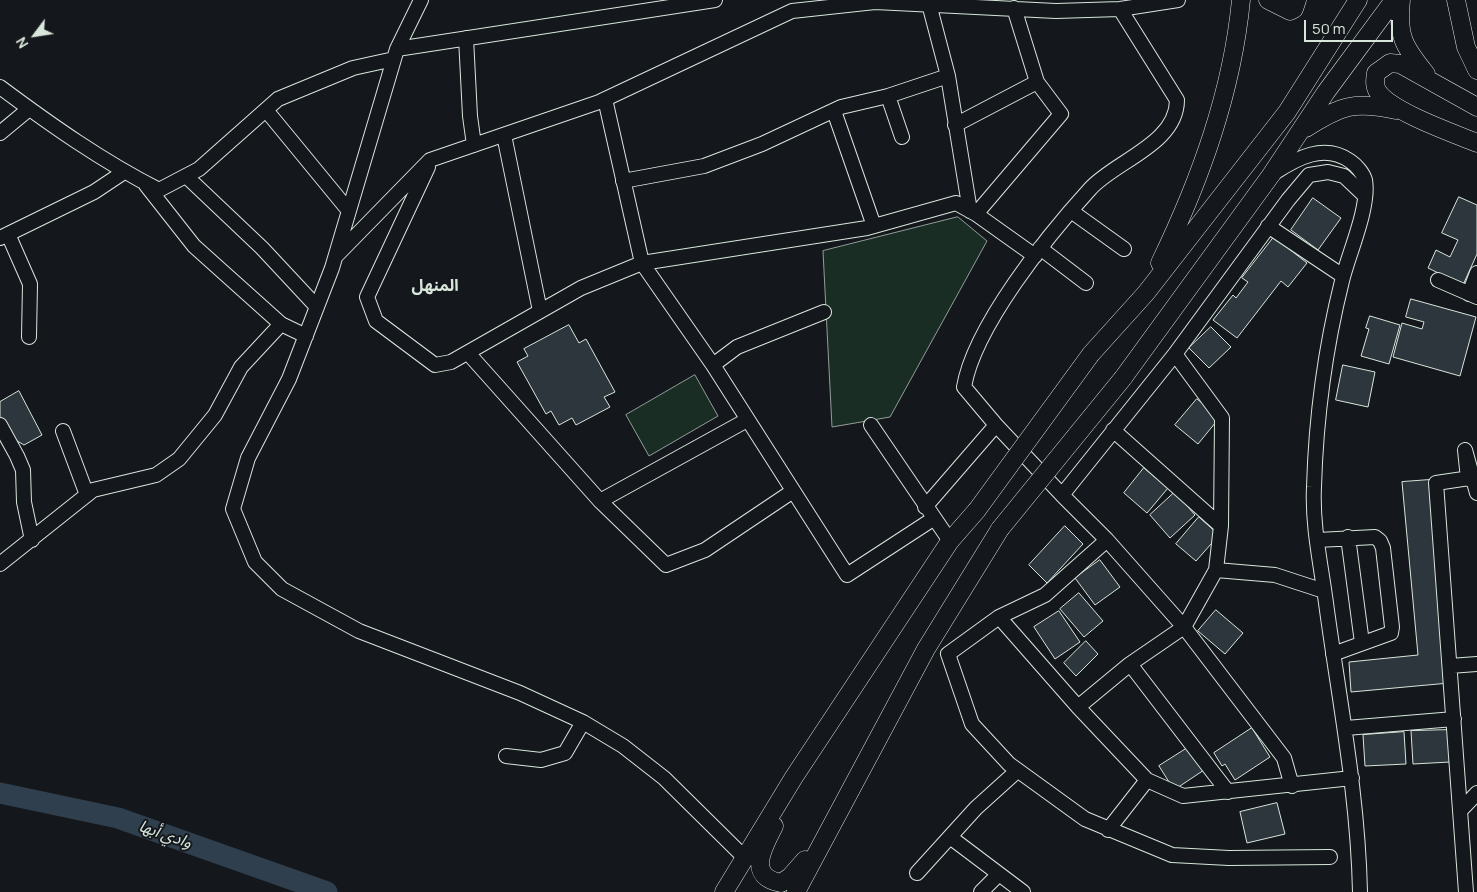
<!DOCTYPE html>
<html>
<head>
<meta charset="utf-8">
<style>
  body { margin:0 }
  #map { position:relative; width:1477px; height:892px; overflow:hidden; background:#14181c; font-family:Manrope,sans-serif }
  canvas { display:block }
  .north { position:absolute; left:10px; top:10px; width:50px; height:50px; -webkit-text-stroke:4px #14181c; paint-order:stroke; rotate:239deg; font-size:14px; font-weight:700; line-height:20px; text-align:center; color:#d8e6dc }
  .north::after { content:''; display:block; margin:auto; width:18px; height:22px; background:#d8e6dc; clip-path:polygon(50% 0,100% 100%,50% 72%,0 100%) }
  .scale { position:absolute; left:1304px; top:20px; width:89px; height:22px; box-sizing:border-box; border:2px solid #d8e6dc; border-top:0; padding-left:6px; font-size:15px; line-height:18px; white-space:nowrap; color:#d8e6dc; -webkit-text-stroke:4px #14181c; paint-order:stroke }
</style>
</head>
<body>
<div id="map">
<canvas width="1477" height="892"></canvas>
<div class="north">N</div>
<div class="scale">50 m</div>
</div>
<script>
const g = document.querySelector('canvas').getContext('2d');
g.lineJoin = 'round';
function paint(path, color) { g.fillStyle = color; g.fill(path, 'evenodd'); }
function strokePath(path, color, width, dash) { g.strokeStyle = color; g.lineWidth = width; g.lineCap = dash ? 'butt' : 'round'; g.setLineDash(dash || []); g.stroke(path); }
function write(font, color, halo, rows, align = 'center') {
  g.font = font + ' Manrope,"Noto Sans Arabic",sans-serif'; g.lineWidth = 4; g.setLineDash([]); g.textBaseline = 'middle'; g.strokeStyle = halo; g.fillStyle = color; for (const [text, x, y, turn = 0] of rows) {
    g.save(); g.translate(x, y); g.rotate((+turn || 0) * Math.PI / 180); g.textAlign = isNaN(turn) ? turn : align; if (halo) g.strokeText(text, 0, 0); g.fillText(text, 0, 0); g.restore();
  }
}
const green = new Path2D(`
  M958,217L987,241L890,417L832,427L823,251Z
  M695,375L718,416L649,456L626,415Z`);
paint(green, '#1a2d24');
strokePath(green, '#939e99', 1);
strokePath(new Path2D(`
  M0,793L118,818L327,892`), '#2f3f4d', 21);
const building = new Path2D(`
  M1459,197L1477,205V254L1463,285L1428,268L1436,250L1450,257L1458,240L1442,233Z
  M1313,198L1341,218L1318,250L1291,230Z
  M1274,237L1307,263L1288,287L1281,281L1237,338L1213,320L1233,295L1236,298L1248,282L1242,278Z
  M1411,299L1476,317L1460,376L1393,357L1402,323L1422,329L1424,322L1406,317Z
  M1370,316L1400,325L1389,364L1361,356L1369,329L1366,328Z
  M569,325L579,343L586,339L615,392L604,397L610,407L576,425L572,418L559,425L551,411L546,414L517,362L528,356L524,349Z
  M1211,327L1231,347L1209,368L1189,348Z
  M1343,365L1375,372L1368,407L1336,400Z
  M19,391L42,435L24,445L12,438L0,420V402Z
  M1197,399L1220,417L1198,444L1175,425Z
  M1144,468L1168,488L1147,513L1124,493Z
  M1429,480L1449,683L1351,692L1349,662L1418,655L1402,482Z
  M1175,492L1195,515L1170,538L1150,515Z
  M1199,517L1219,535L1196,561L1176,544Z
  M1065,526L1083,544L1047,583L1029,565Z
  M1100,560L1120,587L1095,605L1075,578Z
  M1079,593L1103,621L1084,637L1060,609Z
  M1216,610L1243,633L1225,654L1198,631Z
  M1059,611L1080,642L1055,659L1034,627Z
  M1086,641L1098,654L1076,676L1064,663Z
  M1252,728L1270,757L1235,780L1225,764L1222,766L1214,753Z
  M1449,730L1450,762L1413,764L1411,731Z
  M1404,732L1406,764L1365,766L1363,735Z
  M1189,747L1204,770L1174,790L1159,766Z
  M1277,803L1285,834L1247,843L1240,812Z`);
paint(building, '#2c363c');
strokePath(building, '#d8e6dc', 1);
const minor = new Path2D(`
  M421,0L397,49L332,268L289,379L248,458L233,509L255,562L282,589L359,631L520,693L583,722L623,746L664,778L744,857
  M929,4L948,76L970,211
  M466,38L470,116L474,145
  M397,49L715,0
  M0,87C51,125 102,161 159,190L199,169L278,99L353,68L394,59
  M888,96L902,137
  M605,99L642,263L713,365L847,575L933,519
  M266,110L349,211
  M834,111L874,226
  M955,125L1037,82
  M0,133L29,109
  M504,135L540,311
  M428,167L367,297L376,321L435,365L451,362L581,288L642,263L867,228L956,203L976,214L1035,256
  M1274,173C1297,158 1324,143 1350,161C1356,165 1363,173 1365,180C1370,207 1348,255 1342,281C1325,349 1316,417 1314,487C1312,525 1321,565 1326,603C1339,700 1358,794 1360,892
  M186,176L262,248L317,307
  M623,181L704,166L762,144L841,107L888,96L948,76
  M146,185L194,246L281,324L306,336
  M1071,211L1124,249
  M976,214L1061,114L1037,82L1014,8
  M1268,226L1343,276
  M8,234L30,284L29,337
  M0,238L94,192L124,172
  M1040,248L1086,283
  M337,255L430,160L599,102L792,11L875,2L1056,11L1120,9L1178,0
  M1438,280L1477,297
  M1469,294L1477,273
  M468,353L600,501L666,565L705,550L793,491
  M713,365L737,347L824,312
  M0,425L17,456L23,470L24,502L32,540
  M871,425L950,541
  M996,425L1062,495
  M1113,430L1221,526
  M63,431L87,495
  M1468,479L1465,450L1477,493
  M600,501L747,420
  M925,507L996,425L964,387C974,327 1048,235 1090,189C1115,161 1177,144 1177,100L1120,9
  M1348,537L1362,643
  M1107,540L1045,595L999,617L948,654L972,724L1009,764L1085,819L1172,855L1229,858L1330,857
  M1318,540L1375,537L1380,541L1383,548L1392,627L1391,633L1333,654
  M0,564L93,490L156,475L179,459L215,415L241,367L281,324
  M1216,570L1275,575L1324,591
  M999,617L1078,707L1147,780L1183,796L1352,778
  M1130,664L1228,792
  M1450,666L1477,664
  M1078,707L1130,664L1184,627L1216,570L1221,526L1222,418L1175,354
  M1346,728L1454,719
  M506,756L541,760L565,753L583,722
  M1292,786L1284,758L1184,627L1107,540L1062,495L1175,354L1288,200L1309,175L1328,172L1344,176L1364,195
  M1460,811L1477,793
  M1108,830L1147,780
  M950,837L1023,892
  M917,873L976,808L1017,771
  M981,892L999,874
  M1466,892L1436,483L1477,477`);
const major = new Path2D(`
  M1268,0L1290,11L1294,9L1297,0
  M1401,0C1397,36 1404,47 1426,74
  M1456,0L1466,47L1477,70
  M1477,107L1400,64L1390,63L1376,73C1375,79 1374,86 1378,92C1392,112 1453,133 1477,143
  M1306,128C1342,105 1355,101 1396,110
  M1160,263C1200,180 1232,93 1241,0
  M1091,354L1146,293L1287,112L1358,0
  M1123,378L1271,175L1326,92L1394,0
  M774,826C763,848 746,876 781,883L790,877L805,860
  M724,892L794,777L950,541L977,510
  M796,892L926,649L1000,529`);
strokePath(minor, '#d8e6dc', 16);
strokePath(major, '#d8e6dc', 19);
strokePath(minor, '#14181c', 14);
strokePath(major, '#14181c', 18);
const majorBridge = new Path2D(`
  M977,510L1091,354
  M1000,529L1123,378`);
strokePath(majorBridge, '#d8e6dc', 19, []);
strokePath(majorBridge, '#14181c', 18);
write('bold 16px', '#d8e6dc', '#14181c', [
  ["المنهل",435,287]
]);
write('italic 16px', '#d8e6dc', '#14181c', [
  ["وادي أبها",165,835,19]
]);
</script>
</body>
</html>
